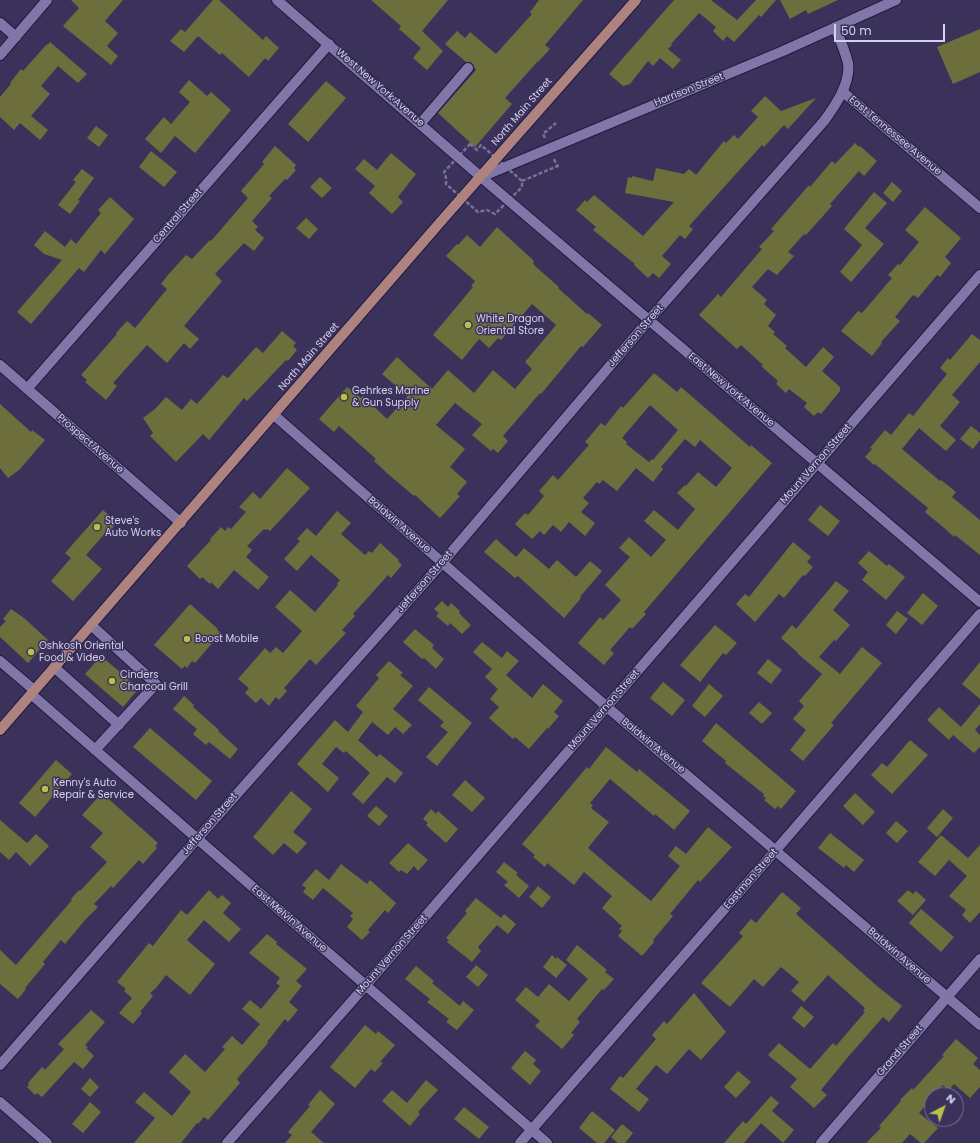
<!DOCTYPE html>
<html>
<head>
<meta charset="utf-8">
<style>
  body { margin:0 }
  #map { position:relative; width:980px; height:1143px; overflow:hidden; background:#3b325c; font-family:Poppins,sans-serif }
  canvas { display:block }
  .north { position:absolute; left:924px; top:1087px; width:40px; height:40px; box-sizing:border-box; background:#3b325c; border:1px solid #797296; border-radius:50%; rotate:41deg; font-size:11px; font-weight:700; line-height:16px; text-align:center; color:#d5d1ec }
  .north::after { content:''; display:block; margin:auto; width:14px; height:18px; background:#bac045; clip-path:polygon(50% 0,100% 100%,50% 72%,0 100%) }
  .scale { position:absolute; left:834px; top:24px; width:111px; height:18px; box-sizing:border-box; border:2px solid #d5d1ec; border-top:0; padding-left:5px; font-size:12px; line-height:14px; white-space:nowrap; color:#d5d1ec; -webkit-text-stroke:3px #3b325c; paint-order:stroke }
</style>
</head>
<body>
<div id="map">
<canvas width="980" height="1143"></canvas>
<div class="north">N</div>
<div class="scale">50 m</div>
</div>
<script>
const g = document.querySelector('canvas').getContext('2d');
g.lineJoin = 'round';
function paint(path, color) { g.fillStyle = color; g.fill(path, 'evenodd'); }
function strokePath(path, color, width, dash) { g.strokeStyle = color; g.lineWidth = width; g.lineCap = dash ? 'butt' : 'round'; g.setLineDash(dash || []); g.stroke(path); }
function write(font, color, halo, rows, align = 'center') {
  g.font = font + ' Poppins,sans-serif'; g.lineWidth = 3; g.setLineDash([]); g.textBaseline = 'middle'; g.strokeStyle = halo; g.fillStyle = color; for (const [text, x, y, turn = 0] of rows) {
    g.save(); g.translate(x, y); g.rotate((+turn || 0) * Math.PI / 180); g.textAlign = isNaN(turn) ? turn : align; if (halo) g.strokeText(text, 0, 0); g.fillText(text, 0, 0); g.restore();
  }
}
paint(new Path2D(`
  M71,0H123L105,21L118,33L107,46L118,56L111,65L63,26L79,8Z
  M213,0H219L263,40L266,36L279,48L268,61L265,58L249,77L222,53L220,55L198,36L184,52L170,41L181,29L185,32Z
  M371,0H448L422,31L443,51L427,70L413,58L421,48L399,29L401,26Z
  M539,0H583L545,45L550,49L538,62V61L505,98L512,104L475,147L438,113L476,70L472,63L466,62L445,44L457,31L465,38L470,32L496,54L532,14L530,12Z
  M674,0H711L737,20L756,0H776L761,17L759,15L734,42L727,36L723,41L713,31L716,27L699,13L671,44L672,45L668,49L681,60L673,69L660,58L653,66L648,61L630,84L623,86L609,74Z
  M780,0H838L808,14L806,10L790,19Z
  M980,29V72L953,84L937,47Z
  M50,42L87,74L78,83L58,66L41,86L50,94L31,116L48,130L40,140L20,123L14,130L0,117V97L11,84L10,83L21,69L23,71L47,44L48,45Z
  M189,80L207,96L211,92L231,110L195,153L175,136L161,153L145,139L164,117L171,124L190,102L179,92Z
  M326,81L346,98L308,142L288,124Z
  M765,96L781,111L816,98L788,129L784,125L764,147L762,145L689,226L693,229L685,239L680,235L662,256L671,264L659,278L653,273L648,278L634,265L635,264L593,230L596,227L576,210L585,200L587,202L594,195L643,236L674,202L625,193L628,177L632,178V176L653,181L656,168L684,174L689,169L696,175L724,141L726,143L734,135L738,139L758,117L751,111Z
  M96,126L108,135L99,147L87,138Z
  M855,143L859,147L860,146L877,161L864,176L859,171L830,204L832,206L806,235L804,234L788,252L794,256L777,275L768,269L752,287L767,300L764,304L776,315L768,326L775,332L773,334L787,346L785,348L806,367L823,347L834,357L822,371L840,387V391L821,414L818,412L814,416L804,407L807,403L789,389L786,393L776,384L778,381L761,366L763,365L741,345L737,349L699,315L718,294L721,297L756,256L762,249L759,247L774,231L771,229L809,185L810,187L832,161L835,164Z
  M275,146L296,165L294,168L296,170L287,180L285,179L269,196L272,198L252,221L258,227L255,230L264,238L254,251L244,243L215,274L222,281L184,326L199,339L190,349L184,343L167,363L147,345L113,383L117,386L106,400L85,382L87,380L81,375L117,334L116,333L127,321L135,328L167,289L161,284L167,276L186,255L192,259L210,240L211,241L248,198L241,191L264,164L262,162Z
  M151,151L177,172L164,187L139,167Z
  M391,153L416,174L398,197L403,202L392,214L369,193L375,186L355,169L364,159L377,170Z
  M82,169L94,178L78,200L80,201L70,214L58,205L76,182L73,180Z
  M320,177L332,188L322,198L310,187Z
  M892,182L902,191L893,202L883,193Z
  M874,192L887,203L865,228L884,244L851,282L840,272L862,245L844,229Z
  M110,197L134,219L105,254L101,250L84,272L79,268L31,324L17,312L62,260L44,254L34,245L45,231L65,247L71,239L76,244L101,213L98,210Z
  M925,207L961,238L945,257L951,263L940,277L937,275L918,298L914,295L912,296L895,317L900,321L881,342L882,343L872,356L841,331L858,311L862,313L892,278L888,275L898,264L900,265L919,242L905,230Z
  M306,218L318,229L309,239L296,228Z
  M497,227L534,261L533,263L535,266L559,287L558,288L587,314L588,313L602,325L583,347L581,346L541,394L540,393L503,436L508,441L498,453L493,449L491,451L472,435L482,424L455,403L436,425L465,449L450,467L467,482L457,494L460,496L440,518L415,495L414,496L388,474L374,461L376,459L339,426L334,432L319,419L347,387L361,398L363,396L387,419L408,396L382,374L397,357L432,389L448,370L474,393L493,370L515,389L532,369L525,362L556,325L532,304L501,340L498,338L489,348L479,339L462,360L433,335L473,287L471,286L475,281L446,256L457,244L458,245L467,235L480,247Z
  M282,331L296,343L293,346L297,350L288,361L286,360L247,401L244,398L209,440L203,434L176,462L150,436L153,433L143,418L155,409L166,397L182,410L191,399L197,404L223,375L228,378L256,347L263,353Z
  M972,334L980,340V362L952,395L960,402L940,426L956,440L946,451L919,428L902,449L940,481L941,480L956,492L952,497L980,520V555L955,535L954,537L943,527L925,512L928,508L875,464L874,465L865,457L872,449L870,448L885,430L891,435L909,413L913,416L947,374L940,368L948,358L950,360Z
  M654,373L677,392L681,387L750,447L751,445L772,463L644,612L646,614L632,629L630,627L610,650L614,653L604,665L578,643L600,617L603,620L621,600L605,585L630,557L619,548L629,537L651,557L666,540L644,521L654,510L678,530L695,509L677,493L685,485L686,486L698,472L716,487L732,468L700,440L695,447L685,439L661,467L663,469L653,482L636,468L617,491L603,480L599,484L597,482L583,498L589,503L581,512L595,523L585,536L569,522L561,532L553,525L544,535L540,531L532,539L515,524L525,513L528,515L544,496L539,491L553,475L558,480L589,445L585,442L601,423L605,426L621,406L623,408ZM650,405L678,430L653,460L652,459L649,462L626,444L627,442L622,438Z
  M0,404L31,432L32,430L45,440L19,470L8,478L0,468Z
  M971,426L980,433V440L973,449L960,439Z
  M287,468L310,488L270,531L267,529L266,530L264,529L247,546L252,550L246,557L269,577L258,590L234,570L218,589L211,582L210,584L202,577L200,579L187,566L211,540L210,539L221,527L225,531L228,527L231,529L246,512L239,507L253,492L260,499Z
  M820,505L840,521L828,536L808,520Z
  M103,510L117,522L109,532L107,531L86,555L102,569L73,601L51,581L71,558L65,553Z
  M337,511L351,523L341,534L365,555L369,551L372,553L380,543L399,560L398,561L402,565L391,578L388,575L353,614L355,616L342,630L346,633L316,665L310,659L284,688L287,691L279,700L276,697L269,706L261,698L256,703L245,693L249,688L238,679L265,648L270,653L276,647L283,653L302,631L275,607L290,590L315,612L338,585L337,584L340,580L311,555L297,571L284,559L300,541L297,539L307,528L316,536Z
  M496,539L516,557L524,548L549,569L557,560L576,577L590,561L602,571L580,597L581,598L564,618L518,576L515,578L484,552Z
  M793,542L811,557L807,562L813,567L805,576L803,575L784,598L779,594L755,622L736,604L745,594L749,597Z
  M869,551L887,566L889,564L905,577L886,600L862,580L868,572L858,563Z
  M836,581L849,591L833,610L850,625L836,641L834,640L819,657L840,674L862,647L882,663L831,723L834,725L803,761L790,750L806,730L793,719L804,706L799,701L822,674L798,654V653L781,638L792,625L796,629Z
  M923,593L938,606L922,625L907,613Z
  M442,601L448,607L451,603L460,611L459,613L471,625L462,634L450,623L448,626L436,616L439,613L434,609Z
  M190,604L218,629L217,630L221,633L195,663L192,661L187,668L185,666L182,669L154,645Z
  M11,609L24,618L48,640L28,663L0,637V627L6,621L3,619Z
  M897,611L908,619L896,634L886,625Z
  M715,625L737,643L727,654L726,655L723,653L700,682L680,665Z
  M415,629L434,645L432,648L444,659L436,669L424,658L422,659L403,642Z
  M482,642L502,658L507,651L519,661L506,675L532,698L543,684L563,701L554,712L559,716L548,729L547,728L529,749L515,737L513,739L489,718L499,707L490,699L498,689L485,677L492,669L473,652Z
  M101,656L139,688L123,707L85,674Z
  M768,659L782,670L771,684L757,673Z
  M389,661L403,673L400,675L413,686L393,709L412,725L403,734L395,727L388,735L372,722L358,740L377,757L380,754L403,773L395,783L387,777L363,804L352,794L370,773L346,751L344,753L336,747L322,764L339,778L328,792L297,764L335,720L348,732L363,712L356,706L379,678L376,675Z
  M980,662V699L962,684Z
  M663,682L685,700L672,716L650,698Z
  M709,684L723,696L705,717L692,706Z
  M429,687L472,723L437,766L426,757L448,732L440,726L444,722L418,700Z
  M184,696L194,705L193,707L219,730L218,731L238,749L230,759L209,742L206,745L193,734L197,729L173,709Z
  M759,702L772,713L762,724L749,713Z
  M980,704V724L975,730L980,735V747L974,753L953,735L949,740L927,720L939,707L961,727Z
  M716,723L796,791L781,809L778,806L775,809L764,800L766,798L763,796L764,794L725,763L726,761L702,741Z
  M150,728L212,781L196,800L133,747Z
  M910,740L928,755L892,794L871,775L882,763L887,767Z
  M606,747L637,772L639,769L690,811L674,830L655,814L654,816L610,779L590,803L593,805L591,808L609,822L588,848L615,871L651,901L680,866L668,856L676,846L686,854L708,827L732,847L700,882L698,880L670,914L673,916L653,940L654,942L642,956L618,936L622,931L619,929L622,926L602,908L612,896L584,872L574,885L547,863L545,867L533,857L535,855L522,844L587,767L589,769Z
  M56,760L72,774L35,817L19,803Z
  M465,780L485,798L472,812L452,795Z
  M291,791L312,809L293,832L307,843L297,854L284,843L273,855L253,837Z
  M102,793L158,843L155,846L157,848L143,864L139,860L113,888L111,886L94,904L98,907L85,920L65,944L61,940L43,962L45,964L25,988L26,989L18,999L0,984V950L16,965L72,900L71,899L79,890L80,891L107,862L90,847L103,833L82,815Z
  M855,793L875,812L863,825L843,806Z
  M376,806L388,816L379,826L367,816Z
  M431,809L436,814L438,811L458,829L446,843L426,825L428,823L423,819Z
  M943,809L953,818L937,837L927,828Z
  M0,820L27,843L36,834L49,846L30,866L16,852L9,860L0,852Z
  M896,821L908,831L897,843L886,833Z
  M830,833L864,860L854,872L846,865L844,868L818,848Z
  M941,835L968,858L980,845V912L970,923L962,915L966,910L949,896L967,876L949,860L935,876L918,862Z
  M408,843L428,860L418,871L414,866L407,874L401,870L399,872L389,863Z
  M504,862L518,873L516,875L529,886L519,898L504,885L508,882L496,872Z
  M341,864L367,884L370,880L396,903L388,913L385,910L368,930L370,932L362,940L347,927L353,919L350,916L353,913L323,888L313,900L303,892L306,888L302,885L316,869L329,880Z
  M538,886L551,897L542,908L529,897Z
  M209,890L218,899L222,895L231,903L223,913L241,929L229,942L204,920L187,940L215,964L190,995L166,975L156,988L150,993L153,996L140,1012L142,1013L133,1024L119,1013L132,998L124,991L126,989L117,982L149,943L153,946L181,910L187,915Z
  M908,890L913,894L916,891L926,900L913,915L897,901Z
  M782,892L801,908L796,914L877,986L902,1006L889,1022L883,1017L848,1057L821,1090L827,1095L814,1108L790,1087L797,1079L768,1055L779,1043L810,1069L833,1043L836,1046L865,1012L863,1011L865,1008L828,975L804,1002L791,991L799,982L781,967L763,987L754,979L730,1007L701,983L743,936L739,933L751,919L756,923Z
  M476,898L501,918L504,914L516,924L508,934L497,925L478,947L481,951L472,962L447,942L449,940L446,938L467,913L465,911Z
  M921,909L954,937L941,952L909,923Z
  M267,934L277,942L276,944L307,969L296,981L302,986L289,1002L298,1010L288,1022L285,1019L267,1042L268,1043L237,1079L240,1083L208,1120L204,1117L198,1124L197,1123L181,1143H134L155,1118L135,1102L144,1092L172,1116L191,1092L169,1072L185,1054L205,1072L225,1049L222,1047L232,1036L242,1045L260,1024L242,1009L250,1000L261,1009L280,986L276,983L280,978L249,953Z
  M577,945L607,970L605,972L614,979L604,990L602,989L577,1019L580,1022L571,1033L574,1035L562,1049L535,1026L540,1021L515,1000L526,987L538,997L549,984L569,1001L588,979L566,960Z
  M552,955L556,959L557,957L567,965L556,978L543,967Z
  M476,965L488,975L478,987L466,977Z
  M416,966L434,981L432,983L460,1006L463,1001L474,1010L457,1030L446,1022L449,1019L427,1002L430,999L405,979Z
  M694,993L726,1032L701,1060L689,1049L667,1074L656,1065L636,1089L649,1099L639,1112L610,1089L620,1076L623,1078L656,1039L652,1035L664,1021L667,1024Z
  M801,1006L814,1017L804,1028L792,1018Z
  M91,1010L105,1022L85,1045L88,1047L86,1048L94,1056L83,1069L74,1062L42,1097L37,1093L35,1095L27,1087L29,1085L28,1083L42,1067L45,1070L64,1049L58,1044Z
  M365,1025L376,1034L378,1031L395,1045L380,1062L383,1063L375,1072L371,1069L355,1088L330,1067Z
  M956,1039L978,1058L973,1064L980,1070V1087L970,1098L954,1084L949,1090L943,1085L934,1095H932L925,1104L926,1105L919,1113L938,1128L924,1143H921L910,1134L902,1143H866L881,1128L879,1126L901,1101L900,1100L912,1088L913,1090L944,1056L942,1055Z
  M525,1051L536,1060L533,1064L541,1071L530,1085L511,1068Z
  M738,1071L751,1082L736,1098L724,1087Z
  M90,1078L99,1087L90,1097L81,1089Z
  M426,1080L438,1090L418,1112L420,1114L410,1126L382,1101L392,1090L407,1103Z
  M320,1090L335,1104L311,1132L324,1143H285L292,1135L288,1132L310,1106L308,1105Z
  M771,1096L779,1103L772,1111L794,1130L783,1143L761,1123L744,1143H724L743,1121L746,1124Z
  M90,1102L101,1112L83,1133L72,1124Z
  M464,1107L489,1127L479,1139L454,1119Z
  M592,1111L615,1130L604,1143H597L579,1128Z
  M622,1124L633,1133L625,1143H618L611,1137Z`), '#6c6f3b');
const minor = new Path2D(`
  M277,0L481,177L980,602
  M0,23L16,37
  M0,55L47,0
  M843,92L980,208
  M421,123L468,68
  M481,177L783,51L896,0
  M0,365L181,523
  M27,389L329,44
  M274,415L607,707L980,1025
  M91,625L156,684L95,750
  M0,661L34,690
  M54,667L119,725
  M31,694L547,1143
  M0,1065L197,839L442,563L649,320L824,121C835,106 851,83 848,63C845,51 840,39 835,27
  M0,1102L47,1143
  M227,1143L366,985L980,275
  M520,1143L776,850L980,614
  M821,1143L980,959`);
const major = new Path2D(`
  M0,730L443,219L636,0`);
strokePath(minor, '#221840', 12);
strokePath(major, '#221840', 12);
strokePath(new Path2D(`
  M545,138L543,134L556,123
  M470,144L477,150L481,145L522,181V187L495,214L487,210L478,212L446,184V178L444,172Z
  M554,159L557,166
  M522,181L560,165`), '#787195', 2.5, [4, 2]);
strokePath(minor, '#8077a8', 10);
strokePath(major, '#ad827f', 10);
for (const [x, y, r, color] of [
  [468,325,4,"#bac045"],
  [344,397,4,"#bac045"],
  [97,527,4,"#bac045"],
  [187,639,4,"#bac045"],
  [31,652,4,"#bac045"],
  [112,681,4,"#bac045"],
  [45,789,4,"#bac045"]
]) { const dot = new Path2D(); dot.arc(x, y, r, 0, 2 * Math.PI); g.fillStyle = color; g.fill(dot); strokePath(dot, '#3b325c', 1.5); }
write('10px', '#d5d1ec', '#3b325c', [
  ["West New York Avenue",380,88,41],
  ["Harrison Street",689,90,-22],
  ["North Main Street",522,112,-49],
  ["East Tennessee Avenue",895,136,40],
  ["Central Street",178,216,-49],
  ["Jefferson Street",636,336,-49],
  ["North Main Street",309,357,-49],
  ["East New York Avenue",731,390,40],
  ["Prospect Avenue",90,444,41],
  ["Mount Vernon Street",816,464,-49],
  ["Baldwin Avenue",399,525,41],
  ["Jefferson Street",425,582,-49],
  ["Mount Vernon Street",604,710,-49],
  ["Baldwin Avenue",653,746,40],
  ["Jefferson Street",210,824,-49],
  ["Eastman Street",751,879,-49],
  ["East Melvin Avenue",289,919,41],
  ["Mount Vernon Street",392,955,-49],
  ["Baldwin Avenue",899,956,41],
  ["Grand Street",900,1051,-49]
]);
write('10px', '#d5d1ec', '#3b325c', [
  ["White Dragon",476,319],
  ["Oriental Store",476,331],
  ["Gehrkes Marine",352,391],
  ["& Gun Supply",352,403],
  ["Steve's",105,521],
  ["Auto Works",105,533],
  ["Boost Mobile",195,639],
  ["Oshkosh Oriental",39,646],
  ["Food & Video",39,658],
  ["Cinders",120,675],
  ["Charcoal Grill",120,687],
  ["Kenny's Auto",53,783],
  ["Repair & Service",53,795]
], 'left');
</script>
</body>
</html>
